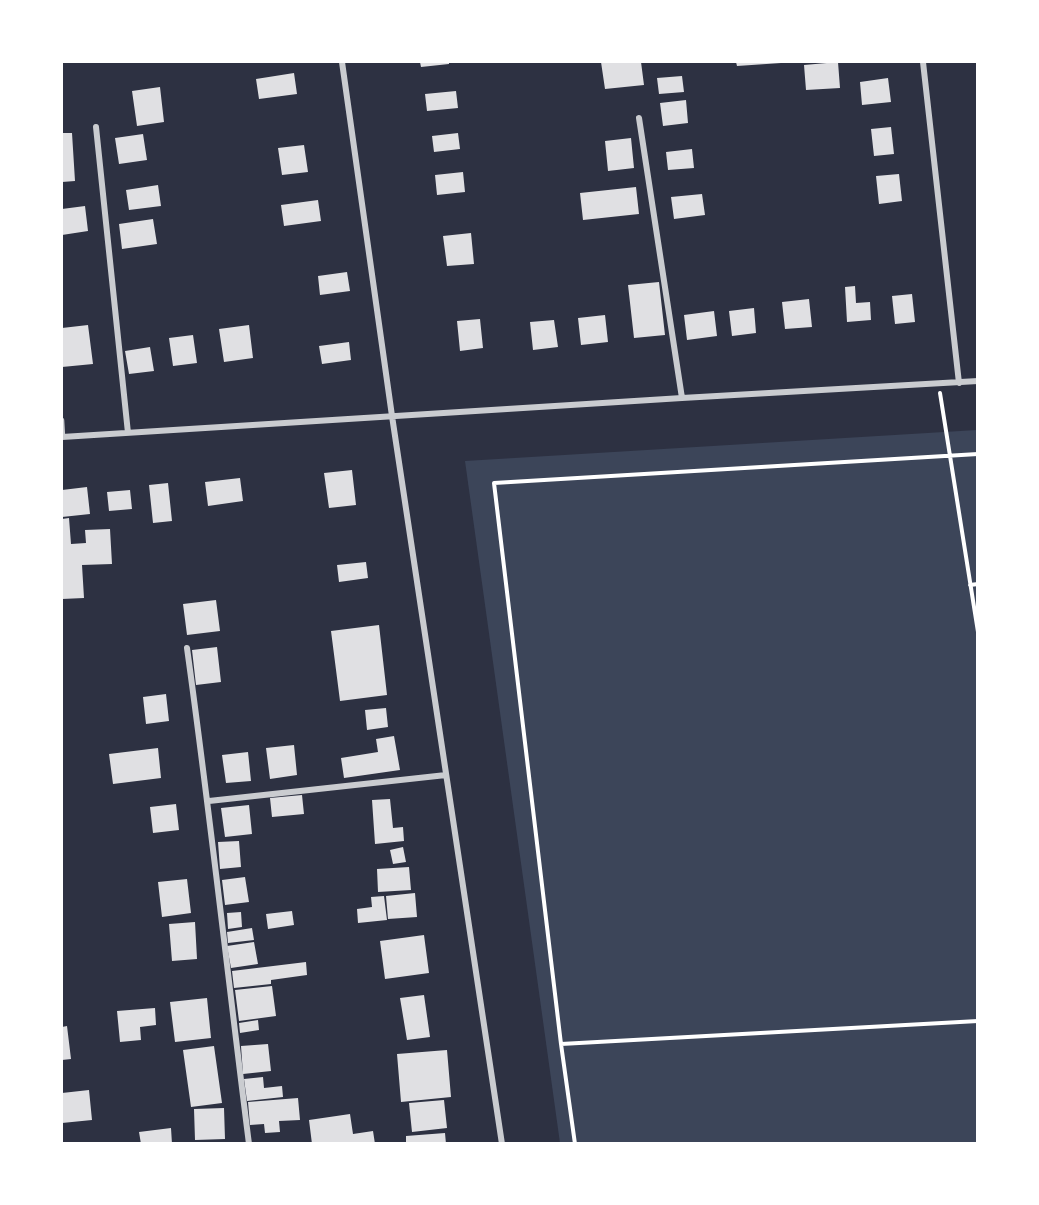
<!DOCTYPE html>
<html>
<head>
<meta charset="utf-8">
<style>
  body { margin:0 }
  #map { position:relative; width:1039px; height:1205px; overflow:hidden; background:#2d3142; font-family:"Alegreya Sans",sans-serif }
  canvas { display:block }
  .frame { position:absolute; inset:0; border:63px solid #fff; pointer-events:none }
</style>
</head>
<body>
<div id="map">
<canvas width="1039" height="1205"></canvas>
<div class="frame"></div>
</div>
<script>
const g = document.querySelector('canvas').getContext('2d');
g.lineJoin = 'round';
function paint(path, color) { g.fillStyle = color; g.fill(path, 'evenodd'); }
function strokePath(path, color, width, dash) { g.strokeStyle = color; g.lineWidth = width; g.lineCap = dash ? 'butt' : 'round'; g.setLineDash(dash || []); g.stroke(path); }
paint(new Path2D(`
  M977,430V1143H560L465,461Z`), '#3c4559');
paint(new Path2D(`
  M420,62H449V64L421,67Z
  M601,62H641L644,85L605,89Z
  M736,62H781V63L737,66Z
  M838,62L840,88L806,90L804,65Z
  M294,73L297,94L259,99L256,79Z
  M682,76L684,92L659,94L657,78Z
  M888,78L891,102L862,105L860,82Z
  M160,87L164,122L137,126L132,91Z
  M456,91L458,108L427,111L425,94Z
  M686,100L688,123L663,126L660,103Z
  M891,127L894,154L874,156L871,129Z
  M62,133H72L75,181L62,182Z
  M458,133L460,149L434,152L432,136Z
  M143,134L147,160L119,164L115,138Z
  M631,138L634,168L608,171L605,141Z
  M304,145L308,172L282,175L278,148Z
  M692,149L694,168L668,170L666,152Z
  M463,172L465,192L437,195L435,175Z
  M899,174L902,201L879,204L876,176Z
  M158,185L161,206L129,210L126,190Z
  M636,187L639,214L583,220L580,193Z
  M702,194L705,215L674,219L671,197Z
  M318,200L321,221L284,226L281,205Z
  M85,206L88,231L62,235V209Z
  M153,219L157,244L122,249L119,224Z
  M471,233L474,264L447,266L443,236Z
  M347,272L350,291L320,295L318,276Z
  M659,282L665,335L634,338L628,285Z
  M855,286L856,303L870,302L871,320L847,322L845,287Z
  M912,294L915,322L895,324L892,296Z
  M809,299L812,327L785,329L782,302Z
  M754,308L756,333L732,336L729,311Z
  M714,311L717,336L687,340L684,315Z
  M605,315L608,342L581,345L578,318Z
  M480,319L483,348L460,351L457,321Z
  M554,320L558,347L533,350L530,322Z
  M88,325L93,364L62,367V328Z
  M249,325L253,358L224,362L219,329Z
  M193,335L197,363L173,366L169,338Z
  M349,342L351,360L322,364L319,346Z
  M150,347L154,371L129,374L125,351Z
  M352,470L356,505L329,508L324,473Z
  M240,478L243,501L208,506L205,482Z
  M168,483L172,521L153,523L149,485Z
  M87,487L90,514L62,517V490Z
  M130,490L132,509L109,511L107,492Z
  M69,518L71,544L86,543L85,530L110,529L112,564L82,565L84,598L62,599V519Z
  M366,562L368,578L339,582L337,565Z
  M216,600L220,631L187,635L183,604Z
  M379,625L387,695L340,701L331,631Z
  M217,647L221,682L196,685L192,650Z
  M166,694L169,721L146,724L143,697Z
  M386,708L388,727L367,730L365,710Z
  M394,736L400,770L344,778L341,758L378,752L376,739Z
  M294,745L297,775L270,779L266,748Z
  M158,748L161,778L113,784L109,754Z
  M248,752L251,781L226,783L222,755Z
  M302,795L304,814L272,817L270,798Z
  M390,799L393,828L403,827L404,841L375,844L372,800Z
  M176,804L179,830L153,833L150,807Z
  M249,805L252,834L225,837L221,808Z
  M239,841L241,867L220,869L218,842Z
  M403,847L406,862L393,864L390,850Z
  M409,867L411,890L378,892L377,869Z
  M245,877L249,902L225,905L222,880Z
  M187,879L191,913L162,917L158,882Z
  M415,893L417,917L388,919L386,896Z
  M384,896L387,920L358,923L357,909L372,907L371,897Z
  M292,911L294,925L268,929L266,914Z
  M241,912L242,927L228,929L227,913Z
  M195,922L197,959L172,961L169,924Z
  M252,928L254,940L228,943L227,932Z
  M424,935L429,973L385,979L380,941Z
  M254,942L258,964L231,968L227,946Z
  M306,962L307,975L271,980V984L234,988L232,971Z
  M272,986L276,1016L239,1021L235,990Z
  M424,995L430,1037L407,1040L400,998Z
  M207,998L211,1038L175,1042L170,1002Z
  M155,1008L156,1025L140,1027L141,1040L120,1042L117,1011Z
  M258,1020L259,1030L240,1033L239,1023Z
  M67,1026L71,1059L62,1060V1027Z
  M268,1044L271,1071L243,1074L241,1046Z
  M214,1046L222,1103L191,1107L183,1050Z
  M447,1050L451,1097L401,1102L397,1054Z
  M263,1077L264,1088L282,1086L283,1097L247,1101L244,1079Z
  M89,1090L92,1120L62,1123V1093Z
  M298,1098L300,1120L279,1121L280,1132L265,1133L264,1124L250,1125L248,1102Z
  M444,1100L447,1128L412,1132L409,1103Z
  M224,1108L225,1139L195,1140L194,1109Z
  M350,1114L353,1134L373,1131L375,1144H312L309,1120Z
  M171,1128L172,1144H141L139,1132Z
  M445,1133L446,1144H406V1136Z`), '#e0e0e3');
strokePath(new Path2D(`
  M940,393L978,632
  M970,585L978,584
  M561,1044L978,1021
  M575,1144L561,1044L494,483L978,454`), '#fff', 4);
strokePath(new Path2D(`
  M62,420L63,437`), '#caccd0', 4.5);
strokePath(new Path2D(`
  M342,62L392,416L502,1144
  M923,62L959,383
  M639,118L682,398
  M96,127L128,433
  M62,437L682,398L978,381
  M187,648C210,813 228,979 249,1144
  M209,801L446,775`), '#caccd0', 6);
</script>
</body>
</html>
